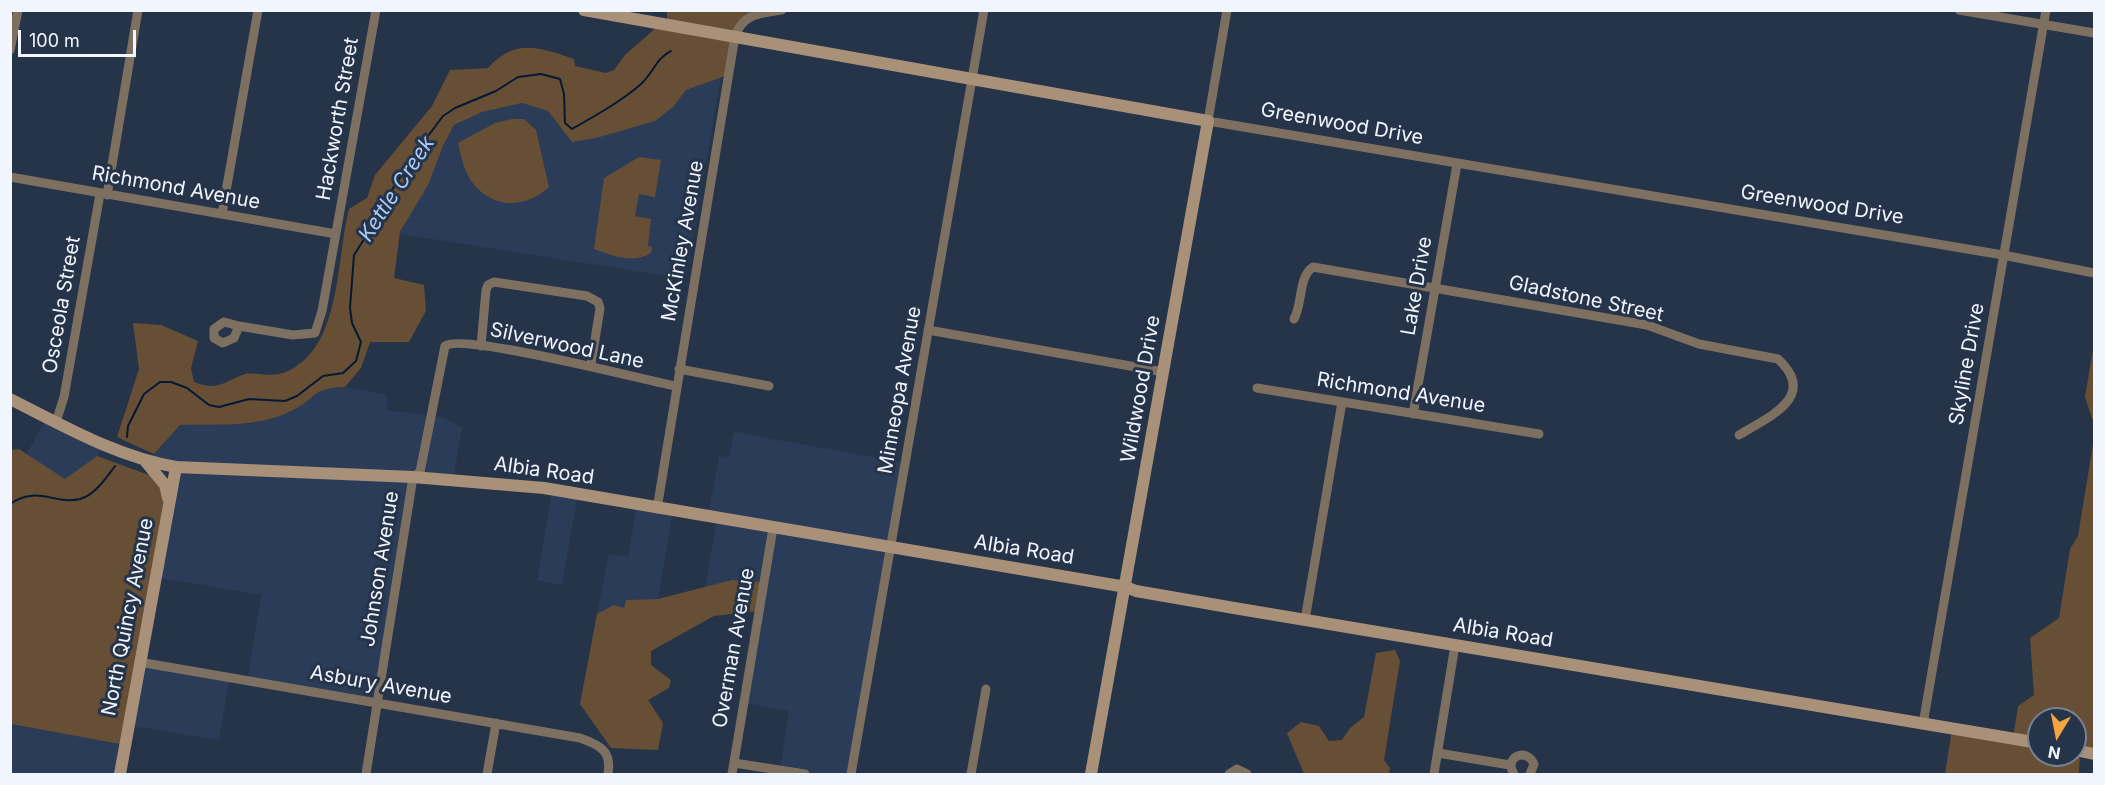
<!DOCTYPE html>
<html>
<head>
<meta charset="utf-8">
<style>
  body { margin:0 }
  #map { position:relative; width:2105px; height:785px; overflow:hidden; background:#26344a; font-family:Inter,sans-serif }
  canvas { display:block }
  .frame { position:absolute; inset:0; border:12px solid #f0f5fe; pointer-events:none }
  .north { position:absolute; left:2027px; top:707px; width:60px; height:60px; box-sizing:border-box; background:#26344a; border:2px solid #778192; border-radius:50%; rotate:190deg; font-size:16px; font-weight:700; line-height:24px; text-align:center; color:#f0f5fe }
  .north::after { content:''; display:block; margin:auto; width:21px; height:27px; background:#f2a541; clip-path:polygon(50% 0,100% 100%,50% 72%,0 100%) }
  .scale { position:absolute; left:18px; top:30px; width:118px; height:27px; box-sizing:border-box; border:3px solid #f0f5fe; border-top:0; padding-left:8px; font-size:18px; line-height:21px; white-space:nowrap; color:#f0f5fe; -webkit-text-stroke:4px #26344a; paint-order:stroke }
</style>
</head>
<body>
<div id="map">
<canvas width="2105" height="785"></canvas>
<div class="frame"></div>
<div class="north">N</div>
<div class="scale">100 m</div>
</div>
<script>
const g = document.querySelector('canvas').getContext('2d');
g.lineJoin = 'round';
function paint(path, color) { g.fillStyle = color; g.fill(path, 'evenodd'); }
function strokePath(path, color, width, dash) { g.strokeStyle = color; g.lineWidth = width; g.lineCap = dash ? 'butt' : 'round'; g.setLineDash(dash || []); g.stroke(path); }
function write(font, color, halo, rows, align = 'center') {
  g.font = font + ' Inter,sans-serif'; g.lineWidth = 6; g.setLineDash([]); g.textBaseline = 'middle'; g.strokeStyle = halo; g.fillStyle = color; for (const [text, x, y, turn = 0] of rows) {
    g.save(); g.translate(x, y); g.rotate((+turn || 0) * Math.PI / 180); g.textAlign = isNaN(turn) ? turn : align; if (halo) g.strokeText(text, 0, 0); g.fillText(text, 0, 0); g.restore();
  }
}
paint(new Path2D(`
  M721,77L686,279L400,234L454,125L482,112L522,103L548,111L558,125L686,90Z
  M345,387L387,395V410L445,418L462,428L453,480L414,477L376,701L247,683L261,595L155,577L176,467L155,464L154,454L180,425L249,424L292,411L324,388Z
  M47,417L104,445L97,456L65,479L26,455Z
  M734,432L906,463L851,774H805L780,770L789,711L743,703L764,582L705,588L717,519L708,517L719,456L729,457Z
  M552,490L578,494L562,585L537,580Z
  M637,505L673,511L658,599L626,600L624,608L597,614L609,554L628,557Z
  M139,662L230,677L219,740L128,725Z
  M10,724L125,745L120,774H11Z`), '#2a3c58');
paint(new Path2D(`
  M667,11H782L744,19L728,75L686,90L673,107L655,121L596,138L572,142L548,111L522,103L482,112L454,125L443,146L428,185L400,232L394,278L424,285L426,311L409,342H370L361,368L345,387C310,388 317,399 291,411C257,428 217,424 180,425L154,454L117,437L139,369L133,323L161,325L198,341L191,368L194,382C219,392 224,381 245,374C255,372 270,378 286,372C342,348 336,259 349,209L367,198L375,175L432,106L450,70L488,68C515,38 539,47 574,59L575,66L606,73L614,70L625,55L667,18Z
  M512,119H524L536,130L549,187C524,210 489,209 470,179C463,168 461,155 458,143L495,123Z
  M639,157L661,160L655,197L639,194L635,216L651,219L648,246L652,247L651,253C632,264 614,256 594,249L604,178Z
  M2094,344V424L2085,397Z
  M2094,438V754L2080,751L2079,774H1945L1952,729L2013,739L2018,706L2034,695L2030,638L2059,618L2070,549L2078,536ZM2039,719H2075V755H2039Z
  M19,449L65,479L97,456L157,478L170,503L125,745L11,724V450Z
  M732,580L764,582L759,611L714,616L651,651V665L671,680L669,688L648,700L663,723L658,750L611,748L580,704L597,614L614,605L624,608L626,600L658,599Z
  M1395,650L1400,661L1384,760L1390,768L1389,774H1304L1287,733L1301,722L1319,726L1329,741L1342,740L1350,728L1364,717L1376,653Z`), '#664f34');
strokePath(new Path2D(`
  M127,437L128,426L144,394L160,382H171L187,388L209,405L219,407L249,399L285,401L297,396L323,376L343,373L356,361L361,342L352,323L350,308L354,255L377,219L387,197L428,136L443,116L455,108L496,91L518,77L541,74L560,79L564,94L565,123L572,129C595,116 620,102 640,85C653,74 656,58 671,51
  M10,504C37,485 55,505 80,499C95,495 106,478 115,466`), '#051937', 2);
strokePath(new Path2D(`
  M1227,10L1208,121L2003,255L2094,273
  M1959,10L2094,33
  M10,50L18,10
  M10,177L336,234
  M107,195L138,10
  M222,214L258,10
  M1294,319C1303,303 1298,277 1313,267L1647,325L1699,344L1778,359C1819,397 1768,417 1739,435
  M224,322L239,326L234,338L223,343L214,338V329Z
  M239,326L293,335L315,333L322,311L376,10
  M928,330L1164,372
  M481,346L486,290L488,285L494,282L587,296L598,302L600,308L591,365
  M679,369L769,386
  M1257,388L1539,434
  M1413,414L1457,164
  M56,422L64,397L100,194
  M657,509L735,36C744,13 759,14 782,10
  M1305,620L1342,402
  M139,662L580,738C600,745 612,751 608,774
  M1923,724L2046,10
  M1438,753L1510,765
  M734,763L805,774
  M366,774L413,477L420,472L445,346C461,332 644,380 675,386
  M487,774L496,723
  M732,774L773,528
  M851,774L984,10
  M971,774L986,689
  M1229,774L1237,769L1247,774
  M1434,774L1455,645
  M1514,774C1503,758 1526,746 1534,764L1530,774`), '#7e7060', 9);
strokePath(new Path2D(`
  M584,10L1208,121L1091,774
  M10,399C64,426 117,457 176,467L413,477L544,488L1126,587L1136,591L1234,608L2039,743
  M146,462L165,485L168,498
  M2075,750L2094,754
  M120,774L176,467`), '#a89178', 12);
write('20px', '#f0f5fe', '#26344a', [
  ["Hackworth Street",338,119,-80],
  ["Greenwood Drive",1342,124,10],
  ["Richmond Avenue",176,188,10],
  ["Greenwood Drive",1822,205,9],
  ["McKinley Avenue",683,241,-80],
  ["Lake Drive",1417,286,-80],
  ["Gladstone Street",1586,299,12],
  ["Osceola Street",62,305,-80],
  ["Silverwood Lane",567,346,12],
  ["Skyline Drive",1967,364,-80],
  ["Wildwood Drive",1141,389,-80],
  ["Minneopa Avenue",900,390,-80],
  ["Richmond Avenue",1401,393,9],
  ["Albia Road",544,471,8],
  ["Albia Road",1024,550,9],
  ["Johnson Avenue",380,569,-81],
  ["North Quincy Avenue",128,617,-79],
  ["Albia Road",1503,633,9],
  ["Overman Avenue",734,648,-80],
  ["Asbury Avenue",381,685,10]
]);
write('italic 21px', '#aacafa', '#26344a', [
  ["Kettle Creek",397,189,-57]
]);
</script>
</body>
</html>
